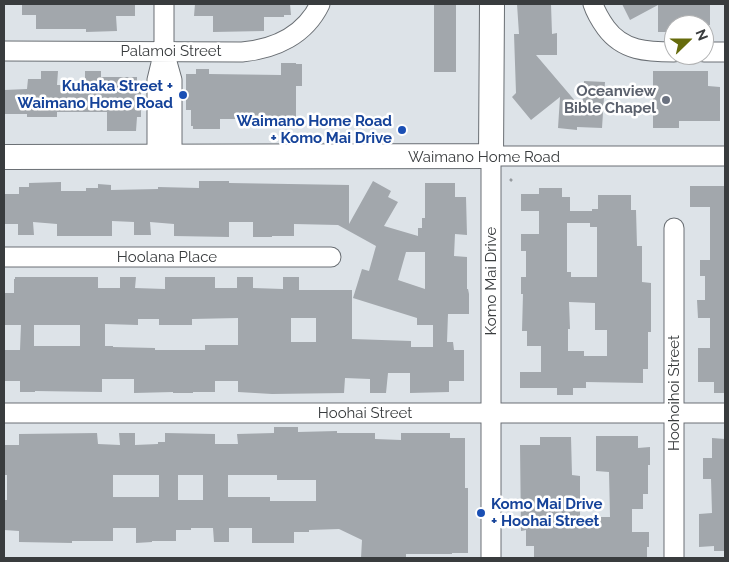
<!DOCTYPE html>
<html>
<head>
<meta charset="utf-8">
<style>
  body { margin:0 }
  #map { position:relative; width:729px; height:562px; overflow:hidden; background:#dde3e8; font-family:Raleway,sans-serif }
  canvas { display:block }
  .frame { position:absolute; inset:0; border:5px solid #393c3e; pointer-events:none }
  .north { position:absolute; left:664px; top:15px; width:50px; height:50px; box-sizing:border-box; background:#fff; border:1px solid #b0b1b2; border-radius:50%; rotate:68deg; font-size:14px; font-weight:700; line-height:20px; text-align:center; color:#393c3e }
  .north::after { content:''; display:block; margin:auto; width:18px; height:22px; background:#666b0c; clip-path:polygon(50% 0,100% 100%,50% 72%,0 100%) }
</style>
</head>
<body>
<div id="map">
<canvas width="729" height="562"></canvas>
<div class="frame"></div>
<div class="north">N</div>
</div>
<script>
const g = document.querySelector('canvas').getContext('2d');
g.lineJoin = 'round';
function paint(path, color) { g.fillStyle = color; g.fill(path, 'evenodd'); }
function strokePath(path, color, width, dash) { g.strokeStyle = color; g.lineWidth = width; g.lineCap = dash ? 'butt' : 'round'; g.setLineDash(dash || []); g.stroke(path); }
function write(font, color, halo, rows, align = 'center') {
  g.font = font + ' Raleway,sans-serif'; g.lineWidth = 5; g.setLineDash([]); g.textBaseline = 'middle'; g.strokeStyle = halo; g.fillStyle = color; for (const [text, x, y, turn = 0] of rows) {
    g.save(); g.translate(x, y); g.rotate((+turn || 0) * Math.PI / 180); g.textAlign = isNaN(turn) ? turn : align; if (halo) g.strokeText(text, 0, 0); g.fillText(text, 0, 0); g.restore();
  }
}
paint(new Path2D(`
  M22,4H135V16H116L117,31L86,32V29H36V15H22Z
  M195,4H290L291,15H284V17H264V31L213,32V16H194Z
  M434,4H456V72H434Z
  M517,4H551L552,34L557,33V55H536L582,109L584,81L605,82L602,128L577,127V130L558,128L560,97L531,120L512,97L516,93L514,34H519Z
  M622,4H710V25H673V32H658V5L630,20Z
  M281,63H296V64H302V86H296V122L266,121V119H220V129H193V126H191V110H186V74H196V69H209V74L281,75Z
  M41,71H58L57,85H85V71H101V77H137V90H141V117H137L136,131H107V112H57V117H27V114H4V90L27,89L28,79H41Z
  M653,71H708V86L720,87V121H679V128H653Z
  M199,181H229V183L349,185V224L373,181L391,191L388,197L398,202L384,226L418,236V228H422V218H425V183H455V197H466L467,235L455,234L454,256L467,257V289H468L469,294V314H448L447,342H453L454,350H464V381H449V392L410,393V373H388L386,393H370V379L345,378L344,393L272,394L238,392V381H215V392H193V393H173V392L134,393V379H102V392L35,391V392H20V381H5V350H20L21,325H4V314H5V293H14V279H15V277H98V288H120V277H136L135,288L165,289V277H215V288H237V277H253V288L283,289V277H299V290H352V339L411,341V347H433V325H417V318L353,298L362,269L369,271L376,246L338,225L294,224V236H272V237H253V222H229V237L174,236V224L150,222L151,235H134V222L112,221V236H57V224L33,222L34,235H18V224H4V194H19V187H29V183L61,182V191H86V188H98V184L111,185V190L158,189V187L199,188ZM406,252H425V289L398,280ZM238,318V345H205V350H155V348L113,347V346H105V324L138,325V319H159V325H192V319ZM291,318H316V342H291ZM34,325H80V346H34Z
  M690,186H725V393H714V382H698V348H710V318H698L697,300H705V276H700V260H710V207H690Z
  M539,188H562V197H570V211H592V209H598V195H631V210H636L637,246H642V282L651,283V332H648V369H643V383L586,382V388H573V395H557V388H520V372H541V346H527V331H522L523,294H521V277H526V251H521V234H539V211H521V194H539ZM567,223H590V227H597V277H571V272H567ZM569,302L595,303V330H607V356H584V351H568V329H570Z
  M274,427H298V432L337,431V433H375V439L401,440V433H450V438H465V488H468V553H452V554H406V558H361L362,540L339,529L309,530V532H294V543H252V528H229V542H214L213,528H191V530H176V541H152V542L136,543V528H113V541H72V543L19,542V531L4,530V500H7V475H5V445H19V434L97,433L98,444L120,445L119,433H135V445L158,444V442H165V433L215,434V444H238L237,434L274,433ZM113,475H159V497H113ZM178,475H203V500H178ZM228,475H277V480H316V501H270V497H228Z
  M596,436H638V448L650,447V465H648V494H643V509H632V532H649V547H647V558H534V546H526V530L521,531L520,445H540V437H571L572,475L580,476V517H610L609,472L596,471Z
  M712,438L725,439V551H714V546L699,547V514L712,513L711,479H703V458H712Z`), '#a2a7ac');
const minor = new Path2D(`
  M593,4C596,13 601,21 606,28C623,51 647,52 674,52
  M4,51L242,52C275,49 305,35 320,4
  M704,52H725
  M165,55L172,80V157
  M157,157V80L164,51V4
  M4,257H331
  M4,413H725
  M491,558V156H725
  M674,558V228`);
const major = new Path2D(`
  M4,157L491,156L492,4`);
strokePath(minor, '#6a6f74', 21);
strokePath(major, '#6a6f74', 26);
strokePath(new Path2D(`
  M510,179L512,181`), '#969b9f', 2.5, [5, 2.5]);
strokePath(minor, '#fff', 19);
strokePath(major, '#fff', 24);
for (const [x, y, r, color] of [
  [183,95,5,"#1a4fb4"],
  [666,100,5,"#6b7280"],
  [402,130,5,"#1a4fb4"],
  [481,513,5,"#1a4fb4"]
]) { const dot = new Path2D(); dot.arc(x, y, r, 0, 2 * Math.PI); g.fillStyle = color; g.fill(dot); strokePath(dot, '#fff', 2); }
write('15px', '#393c3e', '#fff', [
  ["Palamoi Street",171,51],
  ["Waimano Home Road",484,157],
  ["Hoolana Place",167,257],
  ["Komo Mai Drive",491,281,-90],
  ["Hoohoihoi Street",674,393,-90],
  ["Hoohai Street",365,413]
]);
write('bold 15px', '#164399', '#fff', [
  ["Kuhaka Street +",173,86],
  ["Waimano Home Road",173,103],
  ["Waimano Home Road",392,121],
  ["+ Komo Mai Drive",392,138],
  ["Komo Mai Drive",491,504,"left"],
  ["+ Hoohai Street",491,521,"left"]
], 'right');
write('bold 15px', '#5b616d', '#fff', [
  ["Oceanview",656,91],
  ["Bible Chapel",656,108]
], 'right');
</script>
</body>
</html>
